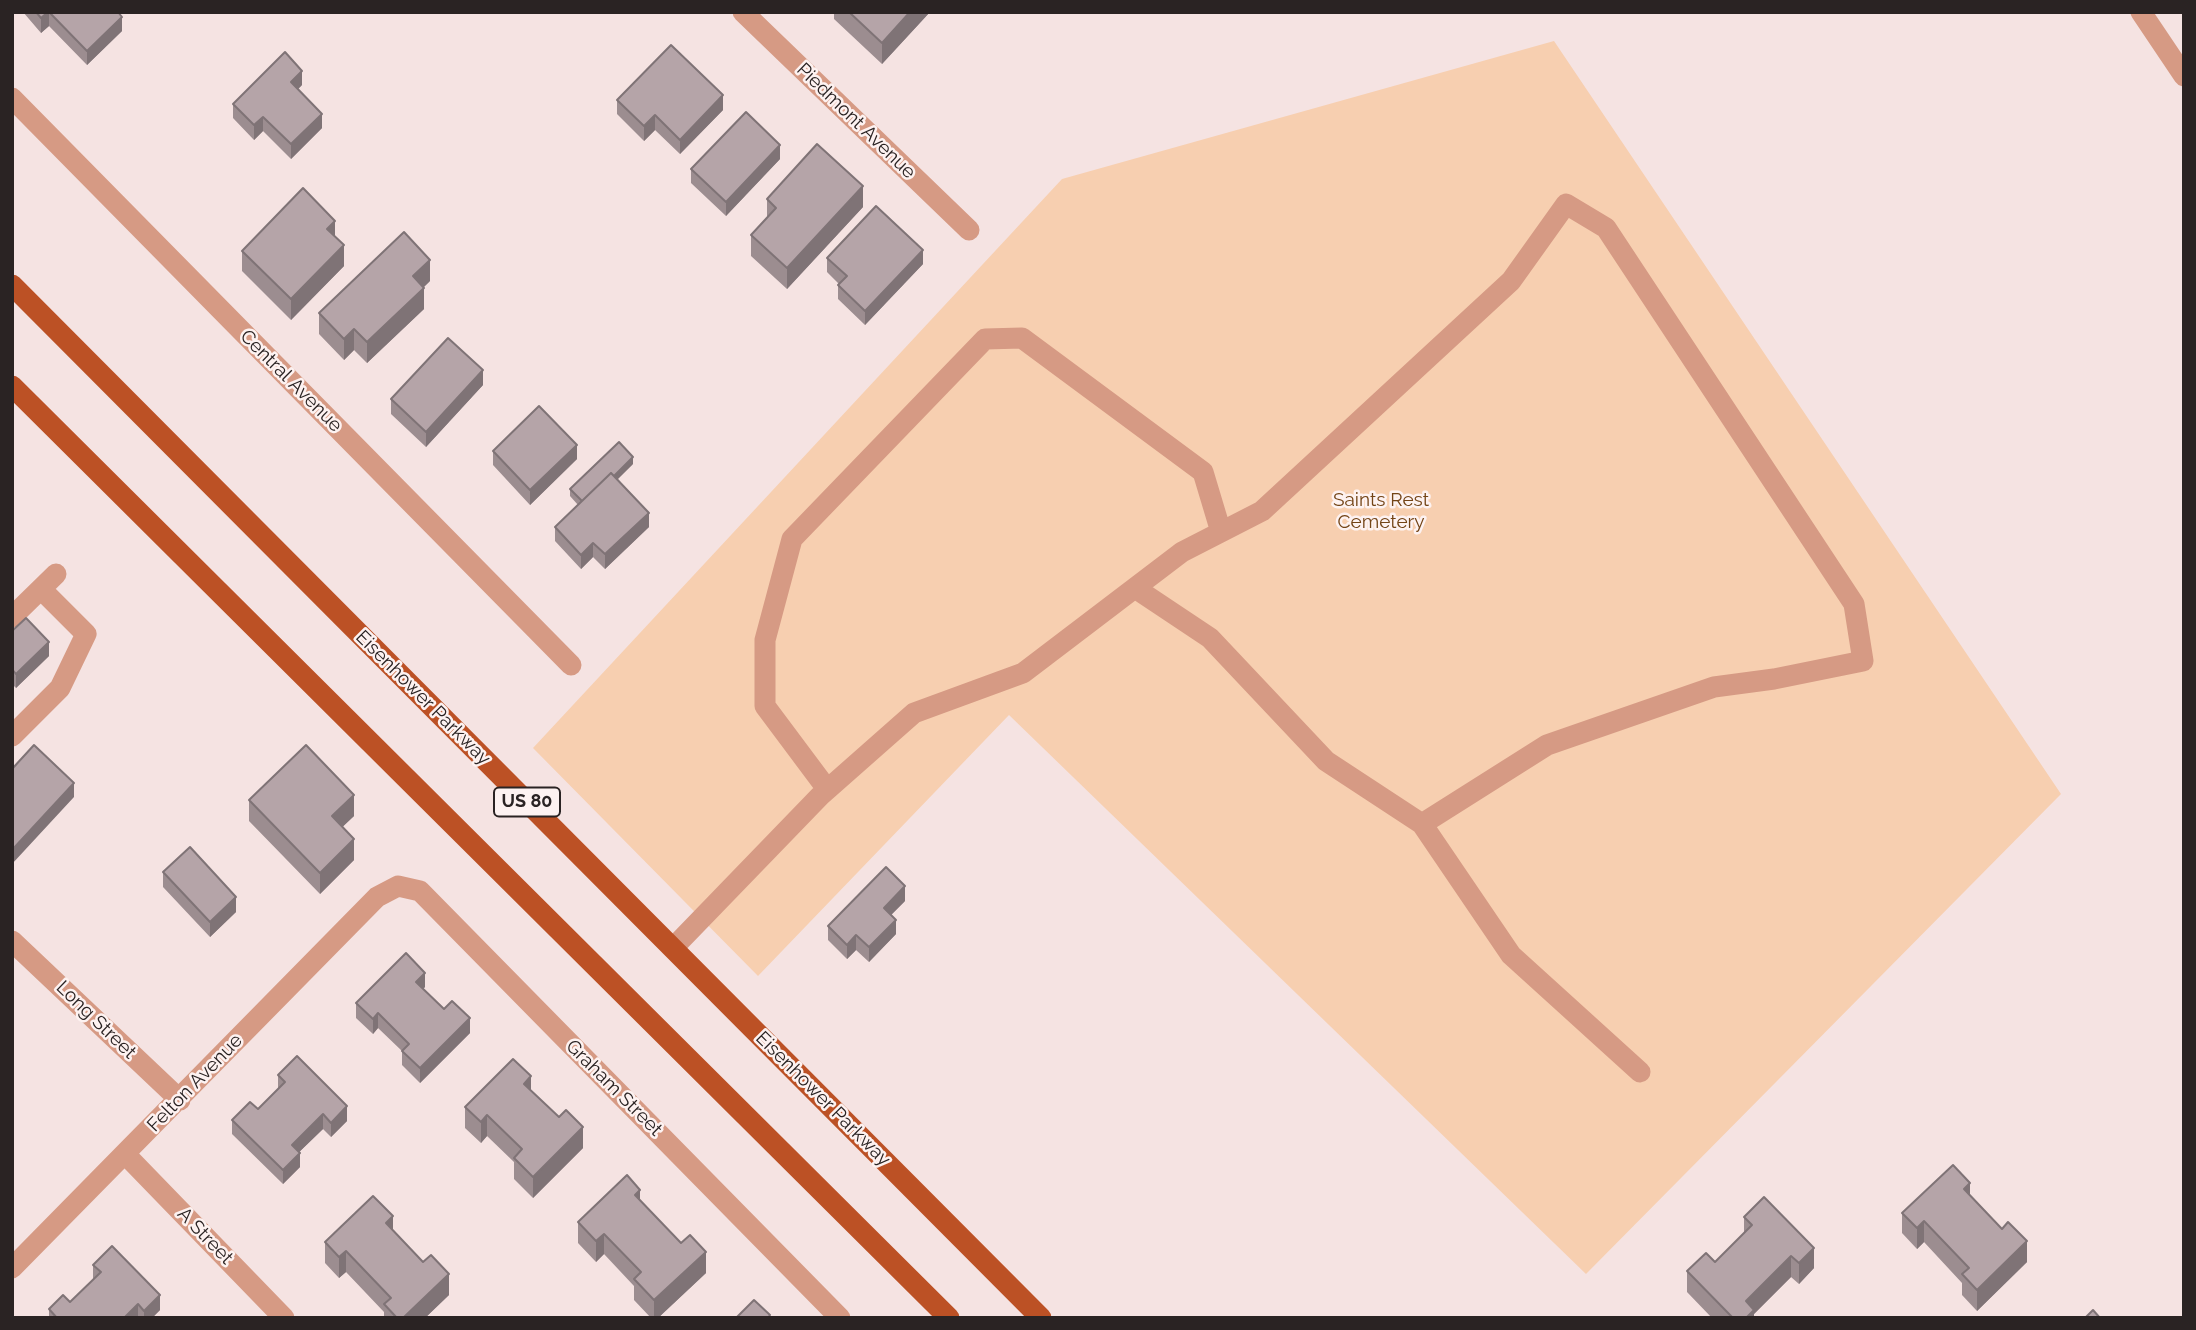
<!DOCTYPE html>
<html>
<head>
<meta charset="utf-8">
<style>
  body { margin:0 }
  #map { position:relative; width:2196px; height:1330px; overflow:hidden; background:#f5e3e2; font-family:Raleway,sans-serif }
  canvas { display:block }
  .frame { position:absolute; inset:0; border:14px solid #2a2323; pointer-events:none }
</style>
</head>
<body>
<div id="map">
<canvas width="2196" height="1330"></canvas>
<div class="frame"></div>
</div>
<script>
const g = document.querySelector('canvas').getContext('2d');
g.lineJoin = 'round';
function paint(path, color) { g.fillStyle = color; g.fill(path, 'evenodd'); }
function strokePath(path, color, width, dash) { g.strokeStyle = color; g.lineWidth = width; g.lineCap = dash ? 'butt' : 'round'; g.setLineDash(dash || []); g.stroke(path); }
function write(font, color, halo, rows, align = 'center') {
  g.font = font + ' Raleway,sans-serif'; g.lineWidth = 5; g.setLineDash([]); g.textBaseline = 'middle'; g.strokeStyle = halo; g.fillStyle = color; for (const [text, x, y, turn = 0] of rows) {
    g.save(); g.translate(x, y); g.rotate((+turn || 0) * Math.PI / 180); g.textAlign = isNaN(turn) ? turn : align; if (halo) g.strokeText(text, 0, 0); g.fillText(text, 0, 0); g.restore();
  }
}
paint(new Path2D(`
  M1554,41L2061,794L1586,1274L1009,715L758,976L533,748L1062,179Z`), '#f7cfb0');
strokePath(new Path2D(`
  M743,12L969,230
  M2141,12L2184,76
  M12,98L571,665
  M12,617L56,574
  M12,736L60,688L86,634L41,589
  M827,789L765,706V640L792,539L985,339L1022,338L1203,472L1221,532
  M1422,824L1511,955L1640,1072
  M12,941L180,1100
  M673,948L820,796L914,713L1023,673L1182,552L1262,511L1511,281L1566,204L1606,228L1854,604L1863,661L1774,679L1714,687L1547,745L1422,824L1326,761L1210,638L1135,588
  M126,1155L284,1318
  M12,1268L377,897L398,886L420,891L840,1318`), '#d69a84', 21);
strokePath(new Path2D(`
  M12,285L1041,1318
  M12,386L949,1318`), '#bc5125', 21);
paint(new Path2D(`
  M23,12H118L122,31L87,65L49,26L41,33Z
  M834,12H930L882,64L834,19Z
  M302,85L298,89L322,128L291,159L263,131L254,140L233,118V104Z
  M617,100L723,110L680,154L655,130L644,141L617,114Z
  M780,159L726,216L691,183V169Z
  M767,199L863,207L787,289L751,256V235L767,217Z
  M335,237L344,266L291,320L242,271V251Z
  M827,258L923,264L865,325L838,299V285L839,284L827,272Z
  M430,281L424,287V309L367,363L354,350L344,360L319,334V313Z
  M483,385L426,447L391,414V399Z
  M493,451L577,459L530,505L493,465Z
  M633,464L617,480L649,527L605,569L593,557L581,569L555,541V527L578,505L570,496V489Z
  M12,631L49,656L16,688L12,684Z
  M249,800L354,816L342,827L354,860L320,894L249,821Z
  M163,872L236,912L210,937L163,887Z
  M905,901L891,915L896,934L869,962L856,950L847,959L828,940V926Z
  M425,987L423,989L470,1033L420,1083L402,1065V1051L378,1028L373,1034L356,1018V1003Z
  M278,1075L347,1121L331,1137L323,1129L299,1152L300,1167L283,1184L232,1134V1120L258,1109L278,1089Z
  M531,1090L583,1148L533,1198L514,1179V1162L487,1136L481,1143L465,1128V1107Z
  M1970,1195L2027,1262L1977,1311L1962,1295V1283L1924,1242L1917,1249L1902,1233V1213Z
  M640,1201L706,1273L658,1318H651L634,1300V1286L604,1254L596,1262L578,1243V1222Z
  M1744,1217L1814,1268L1799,1284L1791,1277L1754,1314V1318H1712L1687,1292V1271L1715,1262L1744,1233Z
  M393,1230L449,1295L425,1318H384V1312L346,1272L339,1278L325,1263V1242Z
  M93,1265L160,1310L152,1318H49V1309L70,1302L93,1280Z`), '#9c8d90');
paint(new Path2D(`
  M48,12H49V26L41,33V18Z
  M910,12H930L882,64V43Z
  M122,17V31L87,65V51Z
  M302,71V85L291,96V82Z
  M723,95V110L680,154V140Z
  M322,114V128L291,159V144Z
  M655,115V130L644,141V126Z
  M263,117V131L254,140V125Z
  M780,145V159L726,216V202Z
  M863,186V207L787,289V268Z
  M335,221V242L327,229Z
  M344,245V266L291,320V299Z
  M923,250V264L865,325V311Z
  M430,260V281L413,297V276Z
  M424,288V309L367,363V342Z
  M354,329V350L344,360V339Z
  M483,370V385L426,447V432Z
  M577,445V459L530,505V490Z
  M633,457V464L585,511V504Z
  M649,513V527L605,569V554Z
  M593,543V557L581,569V555Z
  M49,642V656L16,688V674Z
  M74,783V797L12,864V850Z
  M354,795V816L332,837V816Z
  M354,839V860L320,894V873Z
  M905,886V901L884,922V908Z
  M236,897V912L210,937V922Z
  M896,920V934L869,962V947Z
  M856,935V950L847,959V945Z
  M425,973V987L416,996V982Z
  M378,1013V1028L373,1034V1019Z
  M470,1018V1033L420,1083V1068Z
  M531,1076V1097L524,1084Z
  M347,1106V1121L331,1137V1123Z
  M323,1114V1129L292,1159V1145Z
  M487,1115V1136L481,1143V1122Z
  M583,1127V1148L533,1198V1177Z
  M300,1153V1167L283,1184V1170Z
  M1970,1183V1204L1964,1189Z
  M640,1190V1210L635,1195Z
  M393,1216V1237L386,1223Z
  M1924,1221V1242L1917,1249V1228Z
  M604,1234V1254L596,1262V1241Z
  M2027,1241V1262L1977,1311V1290Z
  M1814,1248V1268L1799,1284V1263Z
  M346,1251V1272L339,1278V1257Z
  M706,1252V1273L658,1318H654V1300Z
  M1791,1256V1277L1754,1314V1318H1746V1301Z
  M449,1274V1295L425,1318H403Z
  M160,1295V1310L152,1318H144V1311Z
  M138,1304V1318H124Z`), '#7f7376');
const building = new Path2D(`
  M36,12H48L41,18Z
  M49,12H118L122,17L87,51Z
  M849,12H910L882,43Z
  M671,45L723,95L680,140L655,115L644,126L617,100Z
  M285,52L302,71L291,82L322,114L291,144L263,117L254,125L233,104Z
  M746,112L780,145L726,202L691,169Z
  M817,144L863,186L787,268L751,235L776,208L767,199Z
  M303,188L335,221L327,229L344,245L291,299L242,251Z
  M876,206L923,250L865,311L838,285L847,276L827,258Z
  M404,232L430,260L413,276L424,288L367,342L354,329L344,339L319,313Z
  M448,338L483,370L426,432L391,399Z
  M539,406L577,445L530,490L493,451Z
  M619,442L633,457L614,476L611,473L582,501L570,489Z
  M611,473L649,513L605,554L593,543L581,555L555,527Z
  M26,618L49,642L16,674L12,669V631Z
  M34,745L74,783L12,850V769Z
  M306,745L354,795L332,816L354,839L320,873L249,800Z
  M190,847L236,897L210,922L163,872Z
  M886,867L905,886L884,908L896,920L869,947L856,935L847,945L828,926Z
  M406,953L425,973L416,982L444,1009L452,1001L470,1018L420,1068L402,1051L409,1044L378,1013L373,1019L356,1003Z
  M297,1056L347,1106L331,1123L323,1114L292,1145L300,1153L283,1170L232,1120L250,1102L258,1109L285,1082L278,1075Z
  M513,1059L531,1076L524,1084L559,1117L566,1110L583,1127L533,1177L514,1158L522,1149L487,1115L481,1122L465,1107Z
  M1953,1165L1970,1183L1964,1189L2002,1229L2008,1222L2027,1241L1977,1290L1962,1274L1969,1268L1924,1221L1917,1228L1902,1213Z
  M627,1175L640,1190L635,1195L681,1243L690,1235L706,1252L654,1300L634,1279L641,1272L604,1234L596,1241L578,1222Z
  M373,1196L393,1216L386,1223L423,1262L431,1255L449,1274L403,1318H397L384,1304L391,1298L346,1251L339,1257L325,1242Z
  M1764,1197L1814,1248L1799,1263L1791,1256L1746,1301L1754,1310L1746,1318H1733L1687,1271L1706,1253L1715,1262L1752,1225L1744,1217Z
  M112,1246L160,1295L144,1311L138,1304L124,1318H57L49,1309L63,1295L70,1302L101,1272L93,1265Z
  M754,1300L770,1315L768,1318H736Z
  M2093,1310L2100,1318H2085Z`);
paint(building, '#b5a4a8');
strokePath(building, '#7f7376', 2);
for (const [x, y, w] of [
  [527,802,66]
]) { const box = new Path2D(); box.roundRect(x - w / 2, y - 14.5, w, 29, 5); g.fillStyle = '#fdf2f1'; g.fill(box); strokePath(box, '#2a2323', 2); }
write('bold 18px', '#2a2323', null, [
  ["US 80",527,802]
]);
write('19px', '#2a2323', '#fdf2f1', [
  ["Piedmont Avenue",856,121,44],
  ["Central Avenue",291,381,45],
  ["Eisenhower Parkway",423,698,45],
  ["Long Street",96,1020,44],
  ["Felton Avenue",195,1083,-46],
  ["Graham Street",614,1088,45],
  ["Eisenhower Parkway",823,1099,45],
  ["A Street",205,1236,46]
]);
write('19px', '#734416', '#fdf2f1', [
  ["Saints Rest",1381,500],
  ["Cemetery",1381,522]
]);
</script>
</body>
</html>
